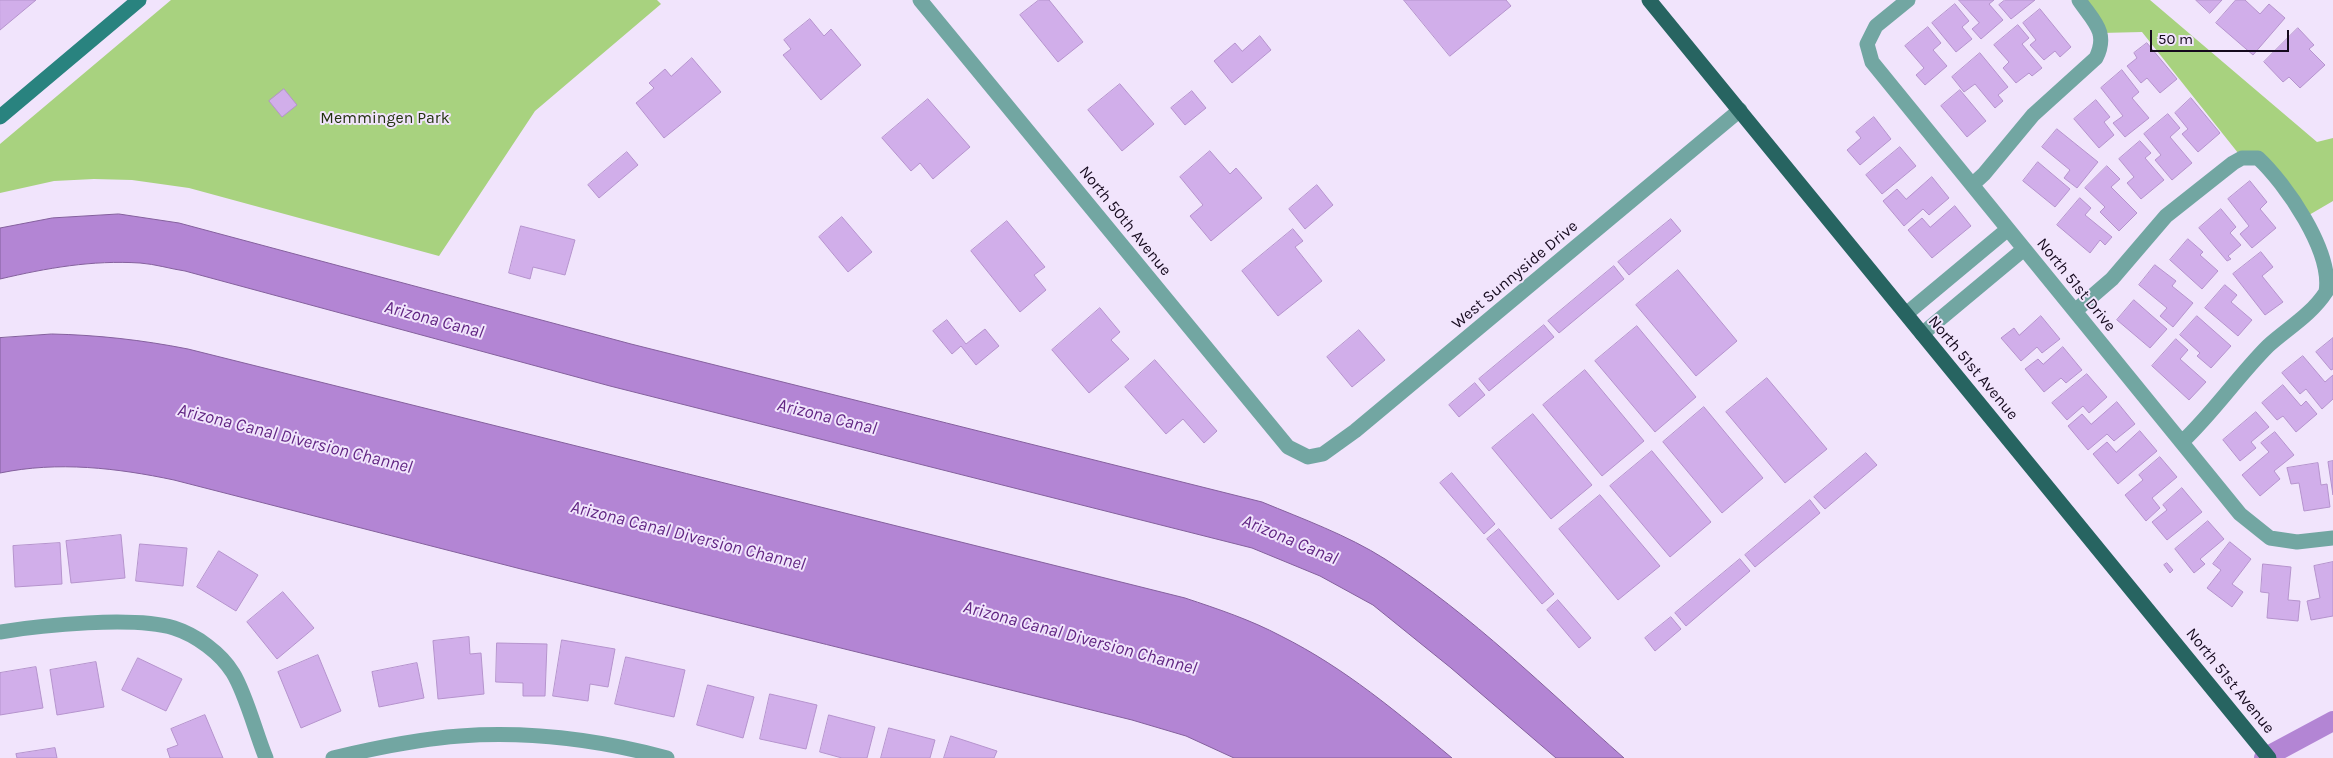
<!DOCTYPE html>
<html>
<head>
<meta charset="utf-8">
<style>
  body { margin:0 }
  #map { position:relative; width:2333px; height:758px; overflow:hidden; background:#f1e4fc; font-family:Karla,sans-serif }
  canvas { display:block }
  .scale { position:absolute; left:2150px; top:30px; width:139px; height:22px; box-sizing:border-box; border:2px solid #160a1e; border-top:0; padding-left:6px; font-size:15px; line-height:18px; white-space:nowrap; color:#160a1e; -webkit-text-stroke:4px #f1e4fc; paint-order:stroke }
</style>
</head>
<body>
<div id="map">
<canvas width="2333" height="758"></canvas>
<div class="scale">50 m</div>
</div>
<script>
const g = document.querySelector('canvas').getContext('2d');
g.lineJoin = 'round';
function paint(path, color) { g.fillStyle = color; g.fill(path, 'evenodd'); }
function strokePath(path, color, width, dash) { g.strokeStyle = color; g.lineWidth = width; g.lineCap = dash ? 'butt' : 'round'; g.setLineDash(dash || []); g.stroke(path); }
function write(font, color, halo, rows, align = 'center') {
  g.font = font + ' Karla,sans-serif'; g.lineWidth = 4; g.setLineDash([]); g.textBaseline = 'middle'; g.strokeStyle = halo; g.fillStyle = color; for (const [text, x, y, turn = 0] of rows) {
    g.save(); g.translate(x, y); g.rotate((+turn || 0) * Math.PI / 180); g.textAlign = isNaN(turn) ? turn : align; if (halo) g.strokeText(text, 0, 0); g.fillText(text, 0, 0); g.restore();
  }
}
paint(new Path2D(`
  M171,0H657L661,4L535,111L439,256L189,188L132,180L94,179L54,181L0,193V144Z
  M2079,0H2150L2317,142L2333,138V201L2309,215L2273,173L2242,158L2142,32L2101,33Z`), '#a8d27f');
const water = new Path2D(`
  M119,214L179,223L631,344L1262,502C1303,519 1347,535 1385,559C1472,615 1547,690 1624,758H1556L1451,668L1373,605L1320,576L1252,548L610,386L185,271C171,269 155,264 140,263C92,260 47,268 0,279V228L52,218Z
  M52,334C98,335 142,340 188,349L1185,598C1218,609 1251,620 1281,636C1345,668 1398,713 1452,758H1234L1186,736L1132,720L521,569L174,480C117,468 58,461 0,473V338Z`);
paint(water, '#b385d4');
strokePath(water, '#84609d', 1);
strokePath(new Path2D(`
  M2264,758L2333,721`), '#b385d4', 20);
const building = new Path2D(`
  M0,0H36L0,30Z
  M1039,0H1049L1083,42L1058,62L1020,15Z
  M1404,0H1506L1511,6L1450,56Z
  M1959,0H1994L1989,4L2003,20L1981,39L1972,29L1979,23Z
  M2005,0H2035L2011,19L1999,5Z
  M2196,0H2222L2210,13Z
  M2236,0H2245L2260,14L2269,4L2285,18L2253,55L2216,23Z
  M1955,4L1969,21L1962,27L1972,39L1956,52L1932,23Z
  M2040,9L2071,47L2060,57L2055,51L2044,60L2030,45L2036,40L2023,23Z
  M810,19L824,36L831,29L861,65L821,100L783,55L791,49L784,40Z
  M2018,25L2029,38L2022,44L2042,68L2032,76L2029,73L2016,83L2003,68L2009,62L1994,45Z
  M1928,27L1941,43L1933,50L1947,66L1925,85L1916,75L1924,68L1905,46Z
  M2298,28L2314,45L2309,49L2325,65L2300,88L2289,77L2283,82L2264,62Z
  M1260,36L1271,50L1232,83L1214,61L1235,43L1242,51Z
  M2147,43L2177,79L2160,93L2147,78L2141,83L2127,66L2137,58L2134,53Z
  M1980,53L2008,87L1998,95L2003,101L1995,108L1975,84L1964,92L1952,77Z
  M692,58L721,92L664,138L636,103L654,88L649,83L665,69L671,76Z
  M2122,70L2139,92L2132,98L2149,118L2125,137L2113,123L2123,116L2101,88Z
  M1120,84L1154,124L1122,151L1088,110Z
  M284,89L297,105L282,117L269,101Z
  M1960,90L1986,121L1967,137L1941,106Z
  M1192,91L1206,108L1185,125L1171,108Z
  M2191,98L2220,133L2198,152L2182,134L2188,129L2175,113Z
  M928,99L970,147L933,179L920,163L911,171L882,138Z
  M2096,100L2110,117L2104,122L2114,135L2099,148L2074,119Z
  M2168,114L2180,128L2170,137L2192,163L2172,180L2155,160L2161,155L2144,134Z
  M1874,117L1891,139L1860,165L1847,150L1861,138L1856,132Z
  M2057,129L2098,162L2077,188L2064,178L2070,170L2042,147Z
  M2140,141L2151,153L2145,158L2164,180L2141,199L2127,183L2134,177L2119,159Z
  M1900,147L1916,166L1882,194L1866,175Z
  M1210,151L1230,174L1236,168L1262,198L1211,241L1190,216L1203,205L1180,177Z
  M627,152L638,165L599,198L588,185Z
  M2038,162L2070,189L2055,207L2023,181Z
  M2107,166L2120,179L2111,187L2137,213L2119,231L2100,212L2105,207L2085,188Z
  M1932,177L1949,198L1929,215L1923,209L1904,226L1883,201L1897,189L1906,199Z
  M2250,181L2267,202L2260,209L2276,228L2252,248L2240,234L2249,226L2228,199Z
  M1317,185L1333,205L1305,229L1289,209Z
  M2080,198L2091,208L2085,215L2112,237L2105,245L2100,240L2090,253L2057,225Z
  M1955,206L1971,226L1932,258L1908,230L1922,218L1930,227Z
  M2221,209L2236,227L2230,233L2241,245L2228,256L2231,259L2227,261L2199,228Z
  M842,217L872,252L848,272L819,237Z
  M1671,219L1681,231L1629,275L1618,262Z
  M1007,221L1045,267L1034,275L1046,290L1020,312L971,251Z
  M521,226L575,240L565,275L533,267L530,279L509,273Z
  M1293,229L1303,241L1295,247L1322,281L1278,316L1242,271Z
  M2188,239L2203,252L2200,255L2218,271L2202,289L2170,260Z
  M2261,252L2273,267L2262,276L2283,302L2265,315L2233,274Z
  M2155,265L2176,281L2172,286L2193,303L2173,327L2160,316L2167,308L2139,285Z
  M1614,266L1624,279L1559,333L1548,321Z
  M1678,270L1737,341L1696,376L1636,305Z
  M2225,285L2237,295L2231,302L2252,320L2238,336L2205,308Z
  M2134,300L2167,329L2150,348L2117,320Z
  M1100,308L1120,332L1111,340L1129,359L1089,393L1052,350Z
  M2041,316L2060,339L2042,353L2037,347L2021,361L2001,338L2014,328L2019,335Z
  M2197,316L2231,346L2211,368L2197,356L2200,353L2180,335Z
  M947,320L966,344L985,329L999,346L976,365L961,346L952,354L933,331Z
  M1544,325L1554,337L1489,391L1479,379Z
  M1637,326L1696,397L1655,432L1595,361Z
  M1359,330L1385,360L1352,387L1327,357Z
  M2333,338V369L2331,370L2316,352Z
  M2176,339L2188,350L2180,359L2206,382L2189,400L2152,366Z
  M2063,347L2082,370L2066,383L2061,378L2044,392L2025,369L2038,359L2043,364Z
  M2303,356L2325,382L2333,375V399L2322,409L2306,389L2300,394L2282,373Z
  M1155,360L1217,431L1204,443L1183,419L1166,434L1125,387Z
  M1585,370L1644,441L1602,476L1543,405Z
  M2087,374L2107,397L2089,413L2083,406L2067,420L2052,403Z
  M1767,378L1827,449L1785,483L1726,412Z
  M1475,383L1485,395L1459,417L1449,405Z
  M2283,385L2301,406L2306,401L2317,414L2296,432L2283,416L2277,420L2262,403Z
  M2117,402L2135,424L2114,441L2107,434L2088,450L2068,426L2082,414L2091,424Z
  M1704,407L1763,478L1722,513L1663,442Z
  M2256,412L2269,427L2251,442L2256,448L2240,461L2223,440Z
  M1533,414L1592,485L1551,519L1492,448Z
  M2140,431L2157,451L2118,484L2093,454L2107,442L2116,452Z
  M2275,432L2294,455L2274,471L2280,479L2260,496L2242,475L2269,452L2261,443Z
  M1652,451L1711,522L1670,557L1610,486Z
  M1866,453L1877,465L1825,509L1814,497Z
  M2160,457L2177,477L2152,498L2160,508L2146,521L2125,495L2143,480L2139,475Z
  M2333,461V495L2328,462Z
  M2318,463L2321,485L2327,484L2330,507L2304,511L2299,483L2291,484L2287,468Z
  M1452,473L1495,524L1484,534L1440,483Z
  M2182,488L2202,512L2167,540L2152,522L2167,510L2163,505Z
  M1600,495L1660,566L1618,600L1559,529Z
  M1810,500L1820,513L1755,567L1745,555Z
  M2208,521L2224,539L2200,559L2205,564L2194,573L2175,549Z
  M1499,529L1554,594L1542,604L1487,539Z
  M121,535L125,578L71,583L66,541Z
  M2230,542L2251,559L2232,584L2243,592L2232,607L2207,588L2221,570L2213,564Z
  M60,543L62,584L15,587L13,546Z
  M140,544L187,548L183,586L136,581Z
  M219,551L258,575L236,611L197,587Z
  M1740,559L1750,571L1686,626L1675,613Z
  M2333,562V616L2311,620L2307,601L2320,598L2314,566Z
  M2167,563L2173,570L2170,573L2164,565Z
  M2263,564L2291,567L2288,600L2300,601L2298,621L2267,618L2269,593L2261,592Z
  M283,592L314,628L277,659L247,622Z
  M1558,600L1591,638L1579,648L1547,610Z
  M1671,617L1681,629L1655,651L1645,638Z
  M469,637L470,654L481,653L484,694L438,699L433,641Z
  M562,640L615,649L608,687L590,684L588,701L553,696Z
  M497,643L547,644L545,696H523V683L496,682Z
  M318,655L341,711L301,728L278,672Z
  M626,657L685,670L674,717L615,704Z
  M138,658L182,679L166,711L122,690Z
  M96,662L104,707L57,715L50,670Z
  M417,663L424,698L379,707L372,672Z
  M36,667L43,708L0,715V673Z
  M708,685L754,697L743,738L697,725Z
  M770,694L817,705L806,749L760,739Z
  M205,715L223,758H170L167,749L178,745L171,729Z
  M829,715L875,727L867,758H842L820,752Z
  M889,728L935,740L930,758H881Z
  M951,736L997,751L994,758H944Z
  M55,748L57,758H17L16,754Z`);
paint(building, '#d1aeea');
strokePath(building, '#b593cd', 1);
strokePath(new Path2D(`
  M920,0L1288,447L1308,457L1323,454L1355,431L1740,110
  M1908,0L1876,26L1867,44L1872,62L2240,514L2270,538L2297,542L2333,538
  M1972,185L1984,174L2033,115L2096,58C2109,32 2093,21 2079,0
  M2075,311L2112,279L2166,216L2233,163L2242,158H2258C2285,183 2333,251 2326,292C2311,315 2288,328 2268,346C2238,376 2213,413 2182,442
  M1906,314L2008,229
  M1922,334L2024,249
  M0,632C42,625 134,616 174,628C196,635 221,653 233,673C246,694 256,734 266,758
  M333,758C375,748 417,739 460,736C529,731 600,740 667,758`), '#72a6a2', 15);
strokePath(new Path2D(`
  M0,117L139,0`), '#29837f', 15);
strokePath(new Path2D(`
  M1649,0L2269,758`), '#276461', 15);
write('16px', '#22320f', '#f1e4fc', [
  ["Memmingen Park",385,118]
]);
write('16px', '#160a1e', '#f1e4fc', [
  ["North 50th Avenue",1125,221,51],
  ["West Sunnyside Drive",1515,275,-40],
  ["North 51st Drive",2076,285,51],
  ["North 51st Avenue",1973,368,50],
  ["North 51st Avenue",2230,681,51]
]);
write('italic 18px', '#612583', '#f1e4fc', [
  ["Arizona Canal",434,320,15],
  ["Arizona Canal",827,417,14],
  ["Arizona Canal Diversion Channel",295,439,14],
  ["Arizona Canal Diversion Channel",688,536,14],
  ["Arizona Canal",1290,540,23],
  ["Arizona Canal Diversion Channel",1080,638,15]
]);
</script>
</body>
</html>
